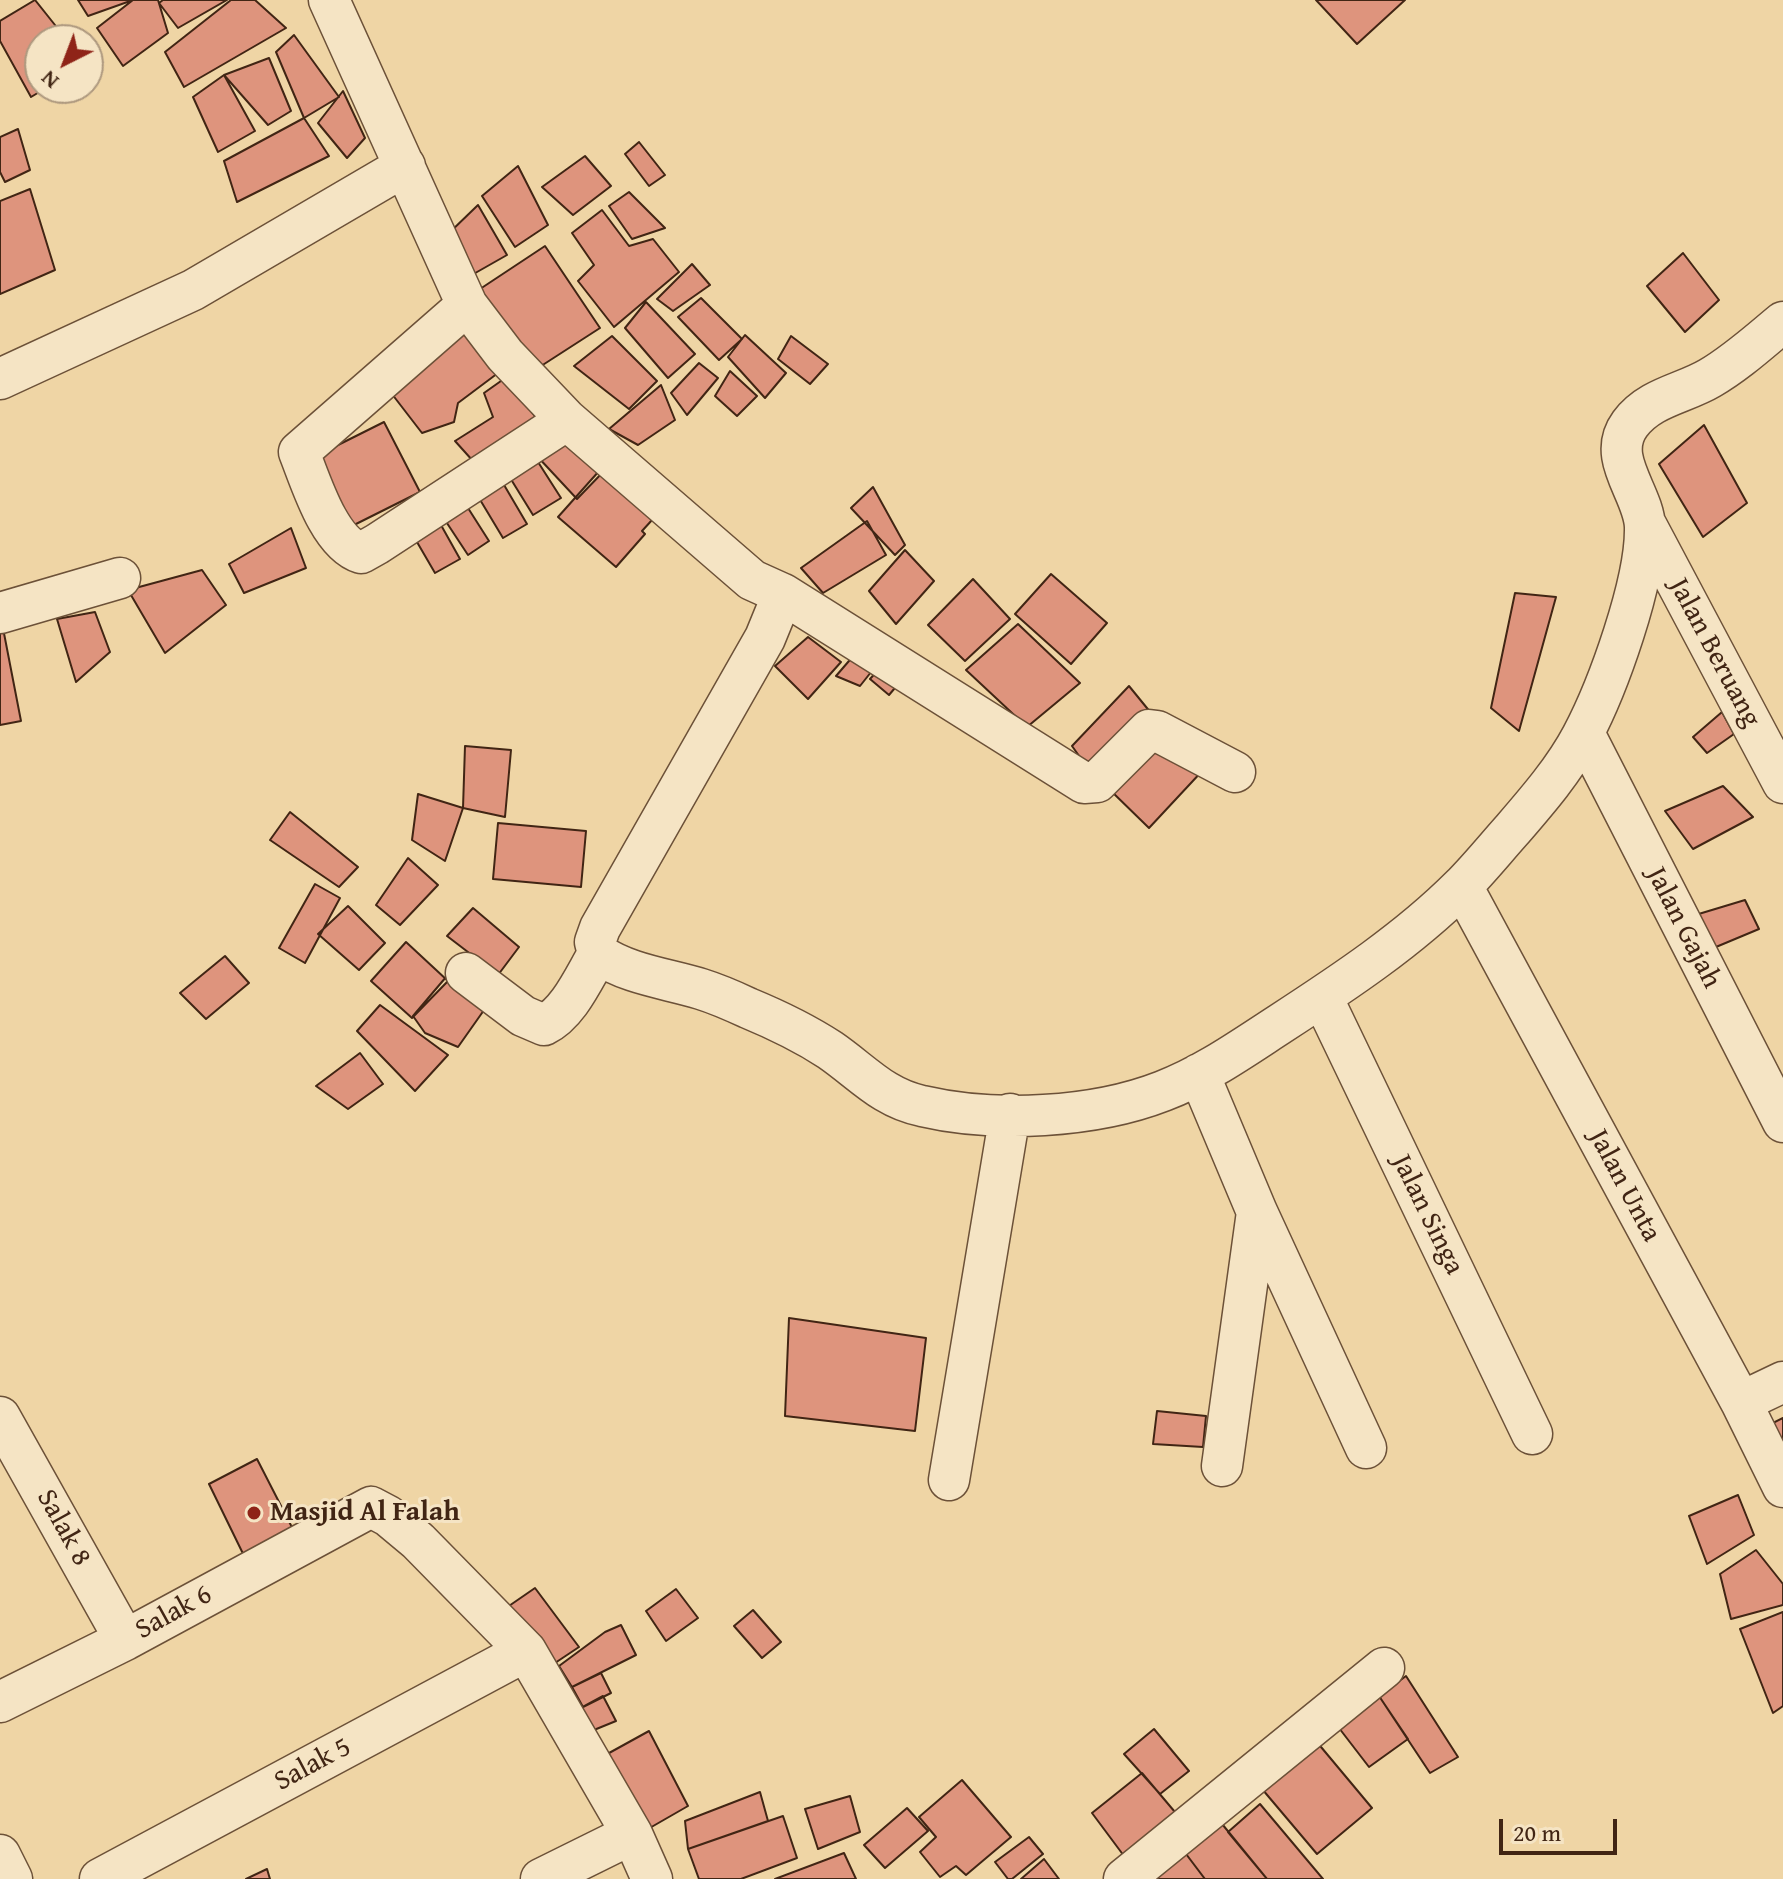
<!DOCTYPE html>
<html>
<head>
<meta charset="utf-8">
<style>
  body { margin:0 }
  #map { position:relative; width:1783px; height:1879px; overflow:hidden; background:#efd5a5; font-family:"Gentium Book Plus",serif }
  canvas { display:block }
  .north { position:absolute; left:24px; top:24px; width:80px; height:80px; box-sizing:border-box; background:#f5e4c4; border:2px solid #ad987e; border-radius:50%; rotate:222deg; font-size:22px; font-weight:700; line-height:32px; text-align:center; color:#412514 }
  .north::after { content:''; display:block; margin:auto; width:28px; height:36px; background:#8f2418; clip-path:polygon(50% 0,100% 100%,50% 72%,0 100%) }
  .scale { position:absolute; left:1499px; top:1819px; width:118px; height:36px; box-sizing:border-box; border:4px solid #412514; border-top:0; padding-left:10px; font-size:24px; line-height:28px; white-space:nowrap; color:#412514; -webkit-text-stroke:6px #f5e4c4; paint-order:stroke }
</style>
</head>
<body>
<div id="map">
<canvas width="1783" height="1879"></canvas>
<div class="north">N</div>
<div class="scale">20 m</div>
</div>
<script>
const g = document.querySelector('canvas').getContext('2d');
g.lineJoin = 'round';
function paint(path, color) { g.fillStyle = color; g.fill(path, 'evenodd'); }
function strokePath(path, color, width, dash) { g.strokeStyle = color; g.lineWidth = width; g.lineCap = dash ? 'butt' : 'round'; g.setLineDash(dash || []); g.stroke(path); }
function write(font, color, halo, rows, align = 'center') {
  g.font = font + ' "Gentium Book Plus",serif'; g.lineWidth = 6; g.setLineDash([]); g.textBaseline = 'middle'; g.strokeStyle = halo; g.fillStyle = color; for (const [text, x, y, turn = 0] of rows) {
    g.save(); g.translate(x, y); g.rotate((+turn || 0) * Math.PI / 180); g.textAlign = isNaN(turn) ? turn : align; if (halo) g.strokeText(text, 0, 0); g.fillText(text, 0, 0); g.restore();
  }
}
const building = new Path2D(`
  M35,0L55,25L62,40H40V88H46L31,97L0,41V21Z
  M78,0H133L88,16Z
  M133,0H158L168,33L123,66L97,28Z
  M163,0H227L178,28L159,3Z
  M231,0H255L286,28L184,87L165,52Z
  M1316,0H1405L1357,44Z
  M294,35L339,97L304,118L276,52Z
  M269,58L291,111L268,125L224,75Z
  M224,75L255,131L218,152L193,97Z
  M343,91L365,138L347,158L318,123Z
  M304,118L329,156L237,202L224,161Z
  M18,129L30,170L5,182L0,172V137Z
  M639,142L665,175L649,186L625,154Z
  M585,156L611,186L573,215L542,187Z
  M518,166L548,225L515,247L482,196Z
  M30,189L55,270L0,294V201Z
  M629,192L665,228L632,239L609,206Z
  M478,205L507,255L470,276L447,235Z
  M602,210L629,246L653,239L679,272L614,327L578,281L594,265L572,233Z
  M545,246L600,328L538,368L477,291Z
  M1683,253L1719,300L1685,332L1647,286Z
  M692,264L710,285L673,311L657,299Z
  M701,298L742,339L719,360L678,317Z
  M646,302L695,354L668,378L625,328Z
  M471,320L506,367L458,403L454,422L422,433L385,385Z
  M745,335L786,373L765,398L728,357Z
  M612,336L657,381L629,409L574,366Z
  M791,336L828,364L810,384L778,359Z
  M699,363L718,378L687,415L671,393Z
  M730,371L757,396L737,416L715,396Z
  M508,376L536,418L473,461L455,441L493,417L484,393Z
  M661,385L675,420L638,445L609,429Z
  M384,422L420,492L350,527L314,457Z
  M1704,425L1747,503L1703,537L1659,464Z
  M570,435L605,470L577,499L536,455Z
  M531,451L561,498L533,515L504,468Z
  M608,461L662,509L642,531L645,534L616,567L558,517Z
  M497,473L527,524L503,538L473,488Z
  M873,487L905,545L895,555L851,508Z
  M461,497L489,541L468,555L439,511Z
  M432,509L460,559L435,573L410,530Z
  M867,521L886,555L823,593L801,568Z
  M291,528L306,568L244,593L229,564Z
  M905,550L934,581L896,624L869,591Z
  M202,570L226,605L165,653L128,590Z
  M1051,574L1107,623L1071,664L1015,614Z
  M973,579L1010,619L965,661L928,625Z
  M1515,593L1556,597L1519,731L1491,708Z
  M95,612L110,652L76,682L57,619Z
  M2,623L21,721L0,725V624Z
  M1018,624L1080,683L1027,727L966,670Z
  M808,637L841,662L808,699L775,666Z
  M861,647L879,662L860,686L836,676Z
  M887,660L905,676L889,695L870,679Z
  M1129,686L1151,713L1092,774L1072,746Z
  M1722,712L1734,734L1707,753L1693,737Z
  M465,746L511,750L505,817L463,808Z
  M1154,746L1204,769L1149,828L1108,788Z
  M1723,786L1753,817L1693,849L1665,811Z
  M418,794L463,808L445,861L412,840Z
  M290,812L358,867L339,887L270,840Z
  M498,823L586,831L581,887L493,879Z
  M408,858L438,885L400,925L376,905Z
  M315,884L340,898L305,963L279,948Z
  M1745,900L1759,929L1704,952L1692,916Z
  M348,906L385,943L359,970L318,934Z
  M473,908L519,947L498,975L447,936Z
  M406,942L448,981L412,1018L371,981Z
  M225,956L249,983L206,1019L180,993Z
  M452,970L489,1003L458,1047L425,1033L413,1016Z
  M380,1005L448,1055L415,1091L357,1031Z
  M360,1053L383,1084L348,1109L316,1086Z
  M789,1318L926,1338L915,1431L785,1416Z
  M1157,1411L1206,1416L1203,1447L1153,1444Z
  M1783,1418V1471L1763,1428Z
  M257,1459L299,1541L250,1568L209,1484Z
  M1738,1495L1754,1535L1707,1564L1689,1516Z
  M1756,1550L1783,1584V1605L1731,1619L1720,1574Z
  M535,1588L579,1647L549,1667L506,1608Z
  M676,1589L698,1618L666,1641L646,1611Z
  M753,1610L781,1642L762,1658L734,1626Z
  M1783,1612V1706L1773,1713L1740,1629Z
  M621,1625L636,1655L572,1687L559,1666L605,1632Z
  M601,1673L611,1693L583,1707L572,1687Z
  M1406,1676L1458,1757L1430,1773L1379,1696Z
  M603,1696L616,1721L589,1732L579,1709Z
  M1379,1696L1408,1739L1369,1767L1339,1728Z
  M1154,1729L1189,1771L1160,1794L1124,1754Z
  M649,1731L688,1806L641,1833L600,1758Z
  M1311,1735L1372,1808L1317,1854L1257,1783Z
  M1142,1773L1180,1818L1127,1860L1092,1813Z
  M962,1780L1011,1837L966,1875L956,1866L940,1877L920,1852L936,1837L919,1817Z
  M760,1792L768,1821L688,1849L685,1821Z
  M850,1796L860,1832L818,1849L805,1809Z
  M1260,1804L1323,1879H1267L1228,1832Z
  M907,1808L928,1831L885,1868L864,1845Z
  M783,1816L797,1858L741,1879H699L688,1849Z
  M1218,1819L1267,1879H1205L1180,1846Z
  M1029,1837L1043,1854L1012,1879H1008L995,1862Z
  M1180,1846L1205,1879H1139Z
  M844,1853L856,1879H775Z
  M1044,1859L1059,1879H1021Z
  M267,1869L270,1879H246Z`);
paint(building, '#de947d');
strokePath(building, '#412514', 2);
const minor = new Path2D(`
  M329,0L467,305L505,355L567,420L752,580L783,594L765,638L600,928L595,942L598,954C630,975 665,978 701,989C717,994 733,1001 748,1008C777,1020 804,1033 830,1050C862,1072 883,1098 922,1106C995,1123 1094,1118 1163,1091C1205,1075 1243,1048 1280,1024C1343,983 1408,940 1461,887C1479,869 1495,849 1512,830C1537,801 1564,770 1582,736C1608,687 1646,582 1645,527C1644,493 1605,458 1630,424C1650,397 1683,394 1710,378C1736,363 1760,341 1783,322
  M467,305L299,452C311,482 329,543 361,553L377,544L567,420
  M0,379L193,290L405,166
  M1645,523L1783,783
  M783,594L1084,783L1097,782L1149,730L1157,731L1235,772
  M0,613L120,578
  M1584,733L1783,1122
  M1462,886L1741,1402L1783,1487
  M466,973L523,1016L544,1025C569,1013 584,977 598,954
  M1322,997L1532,1434
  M1199,1074L1257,1212L1366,1448
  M1741,1402L1783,1382
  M0,1417L125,1640
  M1222,1466L1257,1212
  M949,1480L1010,1114
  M0,1702L125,1640L371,1507L388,1516L418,1541L526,1651L632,1834L652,1879
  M0,1855L12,1879
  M100,1879L526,1651
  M541,1879L632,1834
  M1124,1879L1384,1668`);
strokePath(minor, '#6c5138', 43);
strokePath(minor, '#f5e4c4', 40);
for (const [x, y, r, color] of [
  [254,1513,8,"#8f2418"]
]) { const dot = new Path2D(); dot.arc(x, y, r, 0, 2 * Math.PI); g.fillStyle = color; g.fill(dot); strokePath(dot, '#f5e4c4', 3); }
write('28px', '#412514', '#f5e4c4', [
  ["Jalan Beruang",1714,653,62],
  ["Jalan Gajah",1683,928,63],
  ["Jalan Unta",1624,1186,62],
  ["Jalan Singa",1427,1215,64],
  ["Salak 8",63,1528,61],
  ["Salak 6",174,1613,-29],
  ["Salak 5",313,1765,-28]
]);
write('bold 28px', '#412514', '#f5e4c4', [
  ["Masjid Al Falah",270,1513]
], 'left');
</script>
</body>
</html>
